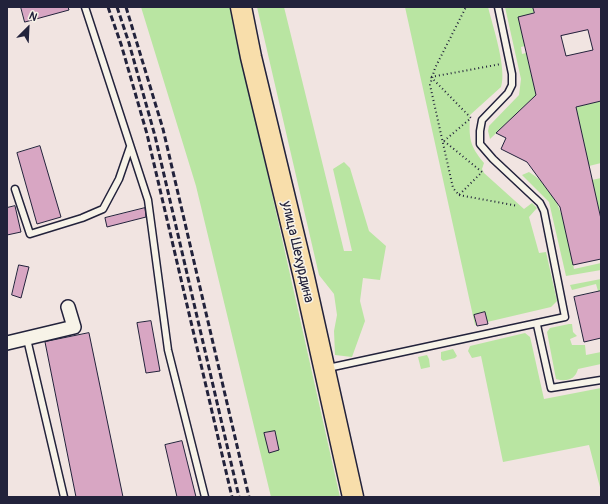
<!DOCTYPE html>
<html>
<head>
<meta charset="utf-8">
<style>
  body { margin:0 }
  #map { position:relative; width:608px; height:504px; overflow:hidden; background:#f1e4e1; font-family:Pangolin,sans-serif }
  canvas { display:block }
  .frame { position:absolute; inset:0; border:8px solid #22223b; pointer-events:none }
  .north { position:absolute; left:8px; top:8px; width:40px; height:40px; -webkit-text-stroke:3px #f7f3e8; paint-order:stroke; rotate:24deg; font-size:11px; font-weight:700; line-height:16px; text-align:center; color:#22223b }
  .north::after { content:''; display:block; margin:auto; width:14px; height:18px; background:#22223b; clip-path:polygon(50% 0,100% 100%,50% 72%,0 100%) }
</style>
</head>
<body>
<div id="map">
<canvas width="608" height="504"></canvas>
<div class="frame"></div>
<div class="north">N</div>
</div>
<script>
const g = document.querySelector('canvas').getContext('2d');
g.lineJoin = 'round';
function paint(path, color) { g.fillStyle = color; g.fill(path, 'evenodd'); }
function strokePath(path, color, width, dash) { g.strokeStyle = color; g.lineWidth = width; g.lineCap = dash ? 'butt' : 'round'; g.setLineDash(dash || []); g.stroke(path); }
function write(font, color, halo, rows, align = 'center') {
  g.font = font + ' Pangolin,sans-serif'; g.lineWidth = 3; g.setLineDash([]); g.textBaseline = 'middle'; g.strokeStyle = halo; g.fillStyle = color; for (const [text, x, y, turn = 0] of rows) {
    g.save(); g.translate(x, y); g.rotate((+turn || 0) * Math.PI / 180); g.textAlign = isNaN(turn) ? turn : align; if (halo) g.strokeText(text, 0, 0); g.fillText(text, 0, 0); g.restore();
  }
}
paint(new Path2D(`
  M141,7H230L340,497H271L196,186Z
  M257,7H284L344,251H352L333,169L344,162L350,168L369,231L386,246L380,280L363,278L360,301L365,321L352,357L335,355L334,331L337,315L334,294L319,275Z
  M405,7H488C493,27 507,69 501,87L470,115C469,138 469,145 484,163L482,169L484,173L524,209L532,203L537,208L529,217L539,253L546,252L557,301L551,307L487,322L485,312L474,315L476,325H475Z
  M505,7H533L534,13L519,17L525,46L521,47L522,54L526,53L536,95L490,139L488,131L489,126L519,95L521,79Z
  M601,101V163L589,166L576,107Z
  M529,172C564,194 566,232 574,269L601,263V270L566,276L549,202L522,175Z
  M601,178V219L592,180Z
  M601,279V291H598L596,284L572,290L570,285Z
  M569,324H572L573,332L577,336L570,339L572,345H585L586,355L601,352V364L578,369C575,380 566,382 556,379L547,332L550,328Z
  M525,333L530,337L531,341L544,399L601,388V491L589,445L503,462L481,356L472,358L468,351L470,346Z
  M453,349L457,356L455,358L443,361L441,359V352Z
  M427,355L429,359L430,367L421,369L418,357Z`), '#b9e5a2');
const building = new Path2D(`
  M21,7H68L69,10L25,22Z
  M533,7H601V101L576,107L601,219V259L573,265L560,207L527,162L501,149L506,138L496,133L536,95L518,17L534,13ZM588,30L593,50L566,56L561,36Z
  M40,146L61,217L37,224L17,153Z
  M15,206L21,232L7,235V208Z
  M145,208L146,217L107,227L105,218Z
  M19,265L29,267L21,298L12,295Z
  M601,291V338L584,342L574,297Z
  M485,312L488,324L477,326L474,315Z
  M151,321L160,371L146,373L137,323Z
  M89,333L123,497H76L45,342Z
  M275,431L279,450L269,453L264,433Z
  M182,441L196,497H177L165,445Z`);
paint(building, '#d8a6c3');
strokePath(building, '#22223b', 1);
const service = new Path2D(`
  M85,7L148,200L168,350L205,497
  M15,189L30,234L82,218L103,209L119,179L130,147
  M537,325L551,388L601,380
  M27,339L64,497
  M328,368L565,317L544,211L540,203L493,159L480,144V131L482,120L508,93L512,85V74L498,7`);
const minor = new Path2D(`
  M7,343L74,327L68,307`);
const primary = new Path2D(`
  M241,7L251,57L304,277L353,497`);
strokePath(service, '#22223b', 9);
strokePath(minor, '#22223b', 16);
strokePath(primary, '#22223b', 23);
strokePath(new Path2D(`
  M431,77L471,118L444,141
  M431,77L501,64
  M444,141L482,172L459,195L453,188L430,85L435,68L466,7
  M459,195L518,206`), '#22223b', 2, [1, 3]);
strokePath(service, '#f7f3e8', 6);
strokePath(minor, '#f7f3e8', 13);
strokePath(primary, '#f8deab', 20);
strokePath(new Path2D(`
  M108,7L121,44L147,134L232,497
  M117,7L129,43L155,136L239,497
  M126,7L163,129L249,497`), '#22223b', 3, [6, 3]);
write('14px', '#22223b', '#f7f3e8', [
  ["улица Шехурдина",297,252,77]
]);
</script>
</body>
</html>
